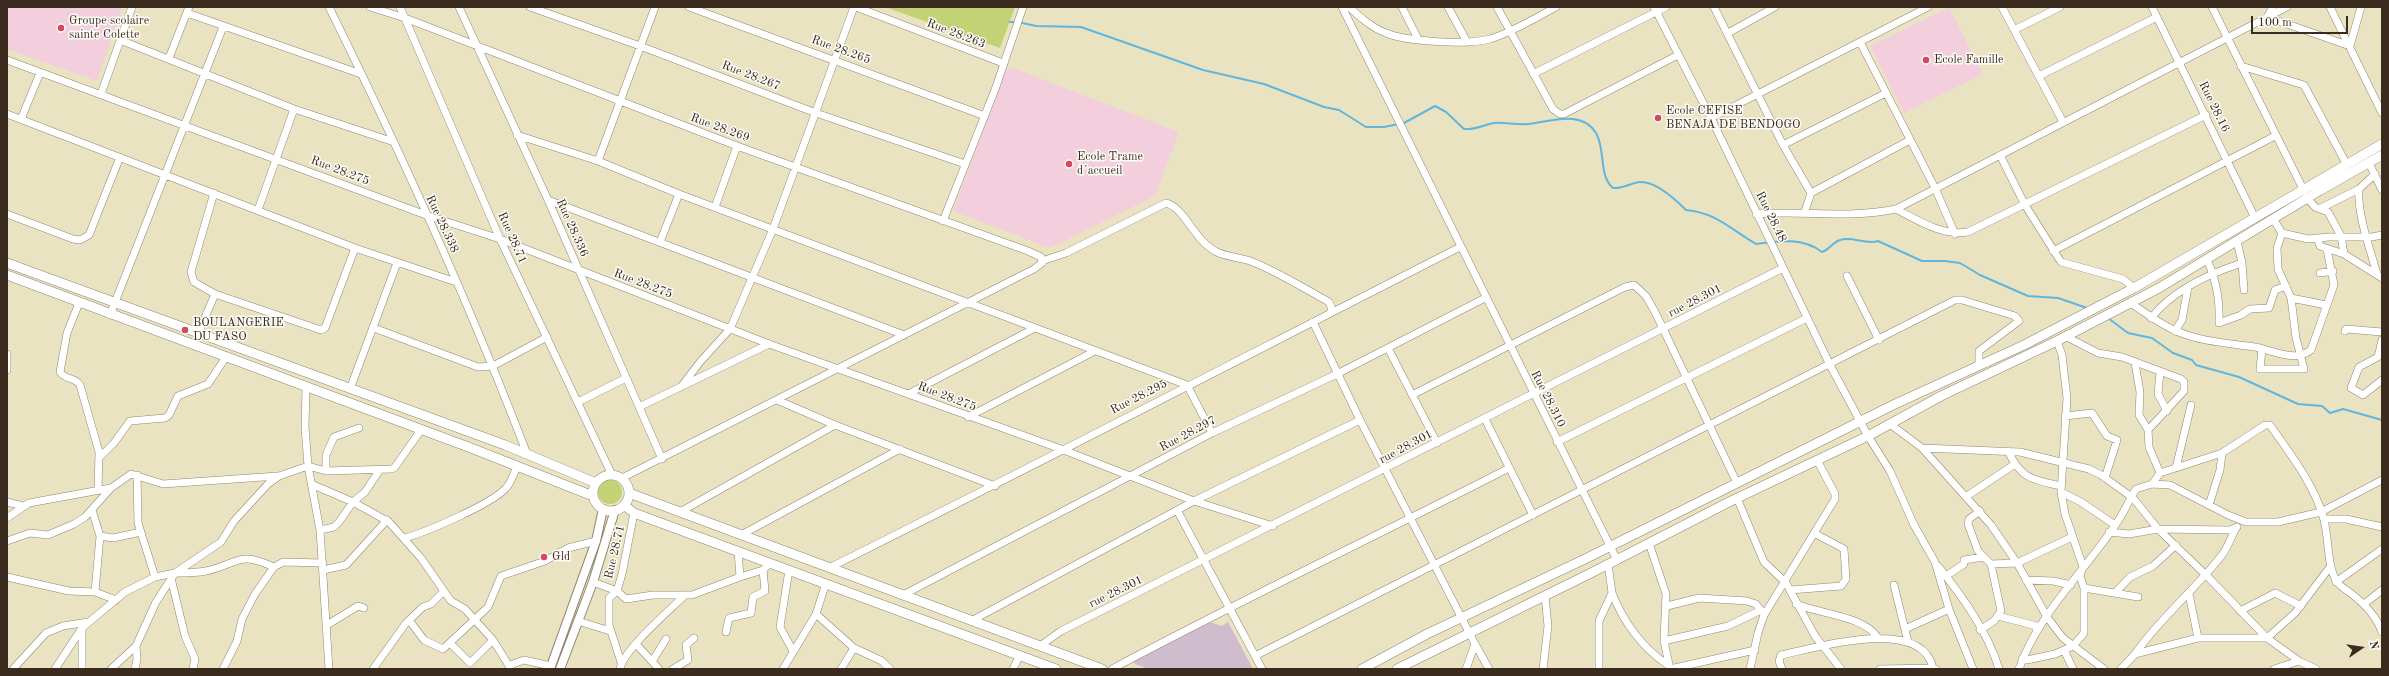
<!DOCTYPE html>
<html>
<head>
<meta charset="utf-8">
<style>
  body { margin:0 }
  #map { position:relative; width:2389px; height:676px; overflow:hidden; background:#eae3c2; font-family:"Old Standard TT",serif }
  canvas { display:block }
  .frame { position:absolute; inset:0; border:8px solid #3b2a1e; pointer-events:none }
  .north { position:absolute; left:2341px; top:628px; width:40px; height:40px; -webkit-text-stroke:3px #fdfcf7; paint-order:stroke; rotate:77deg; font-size:11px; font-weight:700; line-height:16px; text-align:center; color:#3b2a1e }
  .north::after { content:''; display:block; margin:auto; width:14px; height:18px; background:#3b2a1e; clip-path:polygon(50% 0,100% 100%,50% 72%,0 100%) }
  .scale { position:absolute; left:2251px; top:16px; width:97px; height:18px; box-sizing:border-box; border:2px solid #3b2a1e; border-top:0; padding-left:5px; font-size:12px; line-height:14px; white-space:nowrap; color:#3b2a1e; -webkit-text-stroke:3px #fdfcf7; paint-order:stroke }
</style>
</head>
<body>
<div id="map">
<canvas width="2389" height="676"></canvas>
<div class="frame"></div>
<div class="north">N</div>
<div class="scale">100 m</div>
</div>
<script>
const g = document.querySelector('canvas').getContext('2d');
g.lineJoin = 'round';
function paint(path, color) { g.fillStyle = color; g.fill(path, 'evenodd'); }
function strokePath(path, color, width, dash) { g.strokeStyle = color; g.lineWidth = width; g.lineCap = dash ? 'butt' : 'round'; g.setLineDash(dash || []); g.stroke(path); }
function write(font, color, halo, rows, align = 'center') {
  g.font = font + ' "Old Standard TT",serif'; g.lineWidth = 3; g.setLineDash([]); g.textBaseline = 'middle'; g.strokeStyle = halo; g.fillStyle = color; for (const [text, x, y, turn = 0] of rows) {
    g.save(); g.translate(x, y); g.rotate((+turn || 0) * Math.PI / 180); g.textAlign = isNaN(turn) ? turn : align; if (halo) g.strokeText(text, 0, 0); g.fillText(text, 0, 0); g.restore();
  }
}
paint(new Path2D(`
  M7,7H122L97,81L7,49Z
  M1949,7L1983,74L1904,113L1870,46Z
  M1013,68L1179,132L1155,196L1050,248L953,211L1006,70Z`), '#f3cfde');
paint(new Path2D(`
  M1209,622L1222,626L1228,622L1253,669H1149L1135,664L1134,660Z`), '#cfbdce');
paint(new Path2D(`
  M885,7H1015L1000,48Z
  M598 492a12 12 0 1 1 24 0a12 12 0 1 1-24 0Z`), '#c2d274');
strokePath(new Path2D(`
  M1010,22H1018L1036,26L1081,27L1203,70L1264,84L1324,107L1339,110L1366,127H1384L1404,123L1435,106L1446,112L1464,129C1475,130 1483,125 1494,123C1505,122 1516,125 1528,124C1549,122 1582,109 1596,133C1606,150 1598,175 1613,188C1624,189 1630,183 1640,182C1656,181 1676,200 1686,210C1717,213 1730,229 1756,244C1779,241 1802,237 1822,252C1829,250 1833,242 1840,240C1852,236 1866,245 1878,241L1922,261H1945L1960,263L1980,275L2028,296L2058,298L2087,308
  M2108,318L2128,333L2152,338L2173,353L2192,360L2196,365L2239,377L2298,404L2322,406L2330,413L2343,409L2382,420`), '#60b6dd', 2);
const minor = new Path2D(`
  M329,7C401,153 469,302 527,454
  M370,7L405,18L737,146L1028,251L1041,257L1042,263L1034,269L622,478
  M400,7L500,239L612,475
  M459,7L548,200L662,459
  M530,7L640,46L816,113L965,164
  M689,7L985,116
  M856,7L1003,63
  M1342,7L1617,560
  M1349,7C1360,17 1372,28 1386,33C1408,42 1468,45 1490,39C1513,32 1535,18 1556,7
  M1402,7L1418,39
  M1448,7L1467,42
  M1497,7L1553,109L1560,114H1564L1678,55
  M1654,7L1711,118L1830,365L1868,436L1890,471L1914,525L1935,562L1949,609L1973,669
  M1714,7L1783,145L1811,193
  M2002,7L2063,122
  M2152,7L2255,218
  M2212,7L2304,191
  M2273,7L2267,17L2350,46L2361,7
  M2330,7L2382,113
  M187,13L361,74
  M2014,30L2060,7
  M1728,33L1775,7
  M120,40L294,109L391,141
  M1860,42L1935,188L1955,234
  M169,58L189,7
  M7,60L426,215L500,239L769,344L1061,449L1194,501L1273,526
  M2241,66L2304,85L2347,165
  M1533,74L1666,7
  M2039,76L2157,17
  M101,94L132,7
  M7,114L355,248L456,282
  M1711,118L1928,7
  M21,119L40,73
  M517,135L598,161L679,194L1187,385L1212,433
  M1783,145L1886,93
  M2000,155L2025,205L2061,262L2123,279L2134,288
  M598,161L655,7
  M2369,163L2382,190
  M2359,189C2357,214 2370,249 2377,274
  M214,193L191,272L194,282L215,294L321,330L325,328L355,248
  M2307,198L2315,207L2328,212L2341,236L2344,254
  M548,200L904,335
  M715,207L737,146
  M2321,208L2359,189L2375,174
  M1896,209C1919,221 1942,236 1968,232L2206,115
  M258,210L294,109
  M1805,211L1811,193L1910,140
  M7,214L73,239L80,240L89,235L120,157
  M1756,214C1803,210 1849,219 1896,209L2287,7
  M2273,219L2282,233L2308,239L2329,237H2372L2382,235
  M943,221L996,87L1023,7
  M2317,238L2320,246L2344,254L2382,278
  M2237,241L2242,263L2244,290
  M660,242L679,194
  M2053,251L2275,136
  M2207,260C2217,281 2220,300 2219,323L2241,315L2250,309L2269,308L2275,290L2286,286
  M1042,261L1066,253L1166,203C1184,207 1195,241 1215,251C1225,257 1239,257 1250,261C1277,271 1303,288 1329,302L1332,309L1330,313
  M2320,273L2333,271
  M1847,276L1879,340
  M2291,298L2326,305
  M79,303L67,333L60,372C65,380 75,377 80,385L99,452L98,490
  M2130,303C2145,312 2158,323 2174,330C2200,342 2228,343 2255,347C2272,350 2294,363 2311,350L2334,285L2327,249
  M110,315L223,27
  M2151,318C2173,290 2208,274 2242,263
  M1313,322L1360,420L1475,644L1466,669
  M374,328L478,367L493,366L547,337
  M2175,331L2182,320L2188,287
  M2345,331L2346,329L2382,332
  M198,334L215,294
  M2065,336L2098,353L2122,357L2181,379L2184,382V391L2148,430
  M2382,340L2378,357L2359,367L2351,388L2363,395L2382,380
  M1388,348L1437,443
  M2262,349L2260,369H2304L2296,338L2291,298L2278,269L2277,248L2282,233
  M7,354V370
  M2135,363L2140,392L2139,415L2148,430L2149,447L2160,473
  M2160,372L2158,394L2167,411
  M681,387L700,362L730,329L773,229L854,7
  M306,388L305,427L308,466L320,530L329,669
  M350,389L397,263
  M908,394L1035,328
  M1412,395L1625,287L1634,285L1646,296L1655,312L1737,483
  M777,400L835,425L995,486
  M578,402L626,378
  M639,407L769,344
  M2065,416L2092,413L2107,436L2117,440L2105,478
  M968,417L1095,351
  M1485,419L1533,515
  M1890,424L1922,448L1991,525L2017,563L2047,617L2063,638L2104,669
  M1557,442L1807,318
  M1922,448L2020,452L2089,469L2101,475L2133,498L2158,529L2206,575L2267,638L2299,661L2316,669
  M2008,451C2021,479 2033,480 2061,486
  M99,458L114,443L130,421L165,418L169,415L178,396L208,384L226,357
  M2176,468L2191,405
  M326,471V455L334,437L359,428
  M137,475L138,523L155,577
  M311,484L353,502L389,522L421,558L451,601L465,609L493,640L511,669
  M2152,484L2160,473L2222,453L2265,425H2270C2290,454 2315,485 2324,520C2329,539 2327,565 2336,580C2338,585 2345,589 2349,592C2364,603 2376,615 2382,632
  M2061,492L2081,502L2115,525
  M1967,496L2015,464
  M1737,498L1764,562L1786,583L1815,636L1841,669
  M7,502L23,506
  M2209,505L2220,470L2222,453
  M92,510L100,536L95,592
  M1177,510L1262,669
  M1980,511L1969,519L1968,524L1978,551L1991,564
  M680,512L835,425
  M7,518L29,503L111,488L131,474L163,484L278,476
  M2324,519H2346L2382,527
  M320,530L334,527L339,522L353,502L365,492L379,471
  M2109,532L2129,534L2158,529L2230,530L2237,527
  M741,535L900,449
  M100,536L113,538L141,532
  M405,538C426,532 492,504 506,488C511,483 514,473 517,466
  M7,541L30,533L48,535L74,524L85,517L111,488
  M1649,543L1666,594L1664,641L1670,669
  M1938,566C1962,596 1988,632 1999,669
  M829,568C1040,463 1250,354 1460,247
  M323,570L346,565L387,520
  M789,570L780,627L793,651
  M1946,576L1964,564V560L1984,557
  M7,577L69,591L95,592L116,600
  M740,577L763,570
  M171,578L185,636L195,659L193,669
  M2026,580L2053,581L2071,585
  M593,582L617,591L626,599L653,595H692L740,577L738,551
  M2336,582L2382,549
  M826,583L816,614L854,648L841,669
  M1894,585L1908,642
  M2084,588L2138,597
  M1790,590L1841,586L1846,579L1844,549L1814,533
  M1612,593C1623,621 1642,648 1668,665
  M2115,593L2130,577L2153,566L2176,545
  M2189,594L2198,638
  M903,595L1212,433L1337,374L1485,298
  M1796,604C1820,614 1865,616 1878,638
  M2364,604L2382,590
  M1667,606L1699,598L1747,601L1756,604L1764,615
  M2240,611L2275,593L2301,606
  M1998,616L2037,626L2036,630
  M409,620L424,640L443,649L488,607L501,576L545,561L568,548L596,541
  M578,621L610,631
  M971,621L1194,501L1360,420
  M327,625L358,606L364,608
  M82,629V669
  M1905,629L1949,609
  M1980,630L1994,621L2001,611L1991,564L2017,563L2072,537
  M726,632L729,618L751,613L753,597L765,591L763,570L770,563
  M1664,641L1728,626L1761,610
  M450,643L470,663L493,640
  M636,644L659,669
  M1475,644L1489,669
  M1040,646L1061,631L1783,268
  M854,648L882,661L890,669
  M2064,650L2073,669
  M2135,654C2160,618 2195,590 2222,555C2228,547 2231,537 2236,528
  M1255,656L1955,300H1962L2015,316L2019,321L1979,351V365
  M2022,659L2027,660L2055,654L2073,646L2084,633V588L2080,576L2083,567L2065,514L2061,492L2067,398L2062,355L2057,341
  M653,660L666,639
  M621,662L609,625V598L617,591L622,574L634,513
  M510,665L524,660L551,666
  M13,669L46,633L63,626L88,622
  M55,669L82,628L125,592L155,577L175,573L221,542L234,521L268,484L279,476L308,466L326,471L392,469L395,467L421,430
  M111,669L136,646L156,602L175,573C185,573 196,573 206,571C239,564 237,550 274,567
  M135,669L137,659L136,646
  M223,669L237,641L242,619L255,594L274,567L283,562L323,563
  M373,669L406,623L423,607L431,604L444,591
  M620,669C623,650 669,611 685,595
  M673,669L688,660L686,645L694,638
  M783,669L816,614
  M1013,669L1020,655
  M1112,669C1243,599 1377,536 1509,468
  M1543,669L1548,626L1545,596
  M1599,669V621L1612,593L1608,564
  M1670,669L1755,650
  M1750,669L1758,633L1764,615L1835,499V494L1817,460
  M1782,669L1779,661L1781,655C1816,648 1921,615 1933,668L1936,669
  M1880,669L1933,668
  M2019,669C2038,614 2084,572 2116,524C2124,513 2129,500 2136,489L2152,484L2170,485L2228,515L2246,522H2278L2321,512L2382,480
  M2121,669L2135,654L2198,638H2267L2295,613L2330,567
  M2274,669L2299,661`);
const tertiary = new Path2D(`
  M550,669L596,541L603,509
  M560,669L593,582L615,510`);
const secondary = new Path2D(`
  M7,263L505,445L596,483
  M7,275L471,448L593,496
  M593 493a18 18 0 1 1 36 0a18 18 0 1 1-36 0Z
  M629,493L1102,669
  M624,505L634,513L1056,669
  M1362,669L1427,634L1587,558L1893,405L2024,345L2134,288L2382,144
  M1397,669L1593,572L1729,502L1868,436L1941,396L2057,341L2159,288L2319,191L2382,155`);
strokePath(minor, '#928670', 8);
strokePath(tertiary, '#928670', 10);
strokePath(secondary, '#928670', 10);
strokePath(minor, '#fff', 7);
strokePath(tertiary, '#fff', 8);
strokePath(secondary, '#fff', 9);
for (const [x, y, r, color] of [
  [61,28,4,"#d1495b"],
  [1926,60,4,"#d1495b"],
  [1658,118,4,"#d1495b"],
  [1069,164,4,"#d1495b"],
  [185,330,4,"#d1495b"],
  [544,557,4,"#d1495b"]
]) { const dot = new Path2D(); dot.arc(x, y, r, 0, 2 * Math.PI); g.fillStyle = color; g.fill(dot); strokePath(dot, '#fdfcf7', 1.5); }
write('12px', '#3b2a1e', '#fdfcf7', [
  ["Groupe scolaire",69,21],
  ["sainte Colette",69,35],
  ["Ecole Famille",1934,60],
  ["Ecole CEFISE",1666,111],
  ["BENAJA DE BENDOGO",1666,125],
  ["Ecole Trame",1077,157],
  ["d´accueil",1077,171],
  ["BOULANGERIE",193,323],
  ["DU FASO",193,337],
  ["Gld",552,557]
], 'left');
write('12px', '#3b2a1e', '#fdfcf7', [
  ["Rue 28.263",956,34,21],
  ["Rue 28.265",841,50,20],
  ["Rue 28.267",751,76,21],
  ["Rue 28.16",2214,107,64],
  ["Rue 28.269",720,128,20],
  ["Rue 28.275",340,171,21],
  ["Rue 28.48",1771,217,64],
  ["Rue 28.338",442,224,65],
  ["Rue 28.336",572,228,66],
  ["Rue 28.71",512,238,66],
  ["Rue 28.275",643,284,21],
  ["rue 28.301",1695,301,-27],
  ["Rue 28.275",947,397,21],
  ["Rue 28.295",1139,397,-27],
  ["Rue 28.310",1548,399,63],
  ["Rue 28.297",1188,434,-28],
  ["rue 28.301",1406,447,-28],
  ["Rue 28.71",615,552,-77],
  ["rue 28.301",1116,592,-26]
]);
</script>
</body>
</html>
